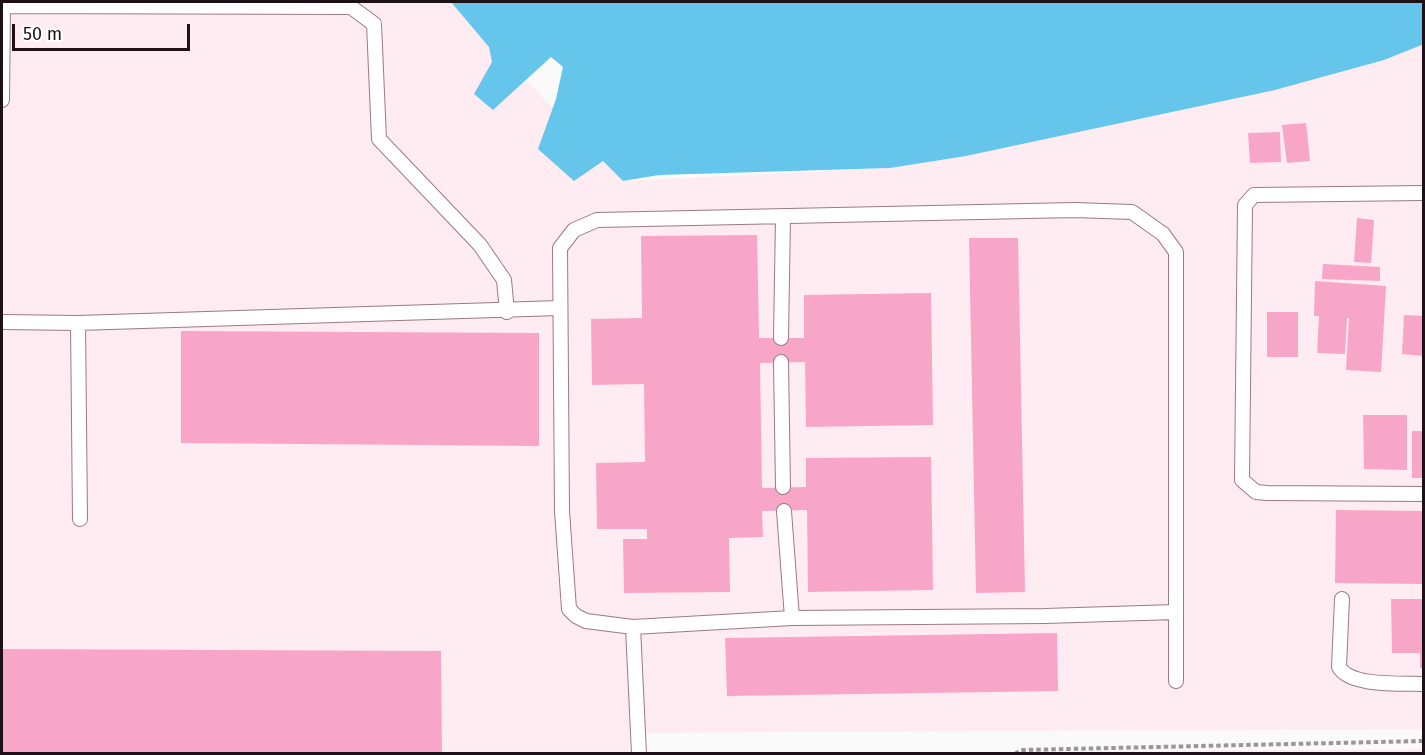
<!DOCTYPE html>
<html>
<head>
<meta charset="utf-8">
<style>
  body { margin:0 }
  #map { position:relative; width:1425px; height:755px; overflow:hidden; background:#fafafa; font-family:"Fira Sans",sans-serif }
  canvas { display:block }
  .frame { position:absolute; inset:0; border:3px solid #1d1016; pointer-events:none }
  .scale { position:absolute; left:12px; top:24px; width:178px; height:27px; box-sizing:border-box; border:3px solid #1d1016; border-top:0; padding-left:8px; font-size:18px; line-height:21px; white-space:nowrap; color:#1d1016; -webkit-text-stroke:4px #fff; paint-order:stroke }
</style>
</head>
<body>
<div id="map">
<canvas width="1425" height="755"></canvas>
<div class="frame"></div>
<div class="scale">50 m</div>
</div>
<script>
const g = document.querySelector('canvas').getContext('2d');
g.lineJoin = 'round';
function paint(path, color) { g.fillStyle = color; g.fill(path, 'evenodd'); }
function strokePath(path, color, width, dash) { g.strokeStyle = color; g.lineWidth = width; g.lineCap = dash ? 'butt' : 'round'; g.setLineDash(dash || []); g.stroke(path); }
paint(new Path2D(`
  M2,2H451L623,181L890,168L966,156L1275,90L1384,60L1423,44V729L630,733L629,754L2,753Z
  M1423,749V754L803,753Z`), '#ffebf2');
paint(new Path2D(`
  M451,2H1423L1424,44L1384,60L1275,90L966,156L890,168L659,175L623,181L603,161L574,181L538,149L556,99L563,67L551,57L493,110L474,94L492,62L489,47Z`), '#65c5eb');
paint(new Path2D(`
  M1306,123L1310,161L1287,163L1282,125Z
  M1280,132L1281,162L1250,163L1248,133Z
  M1357,218L1374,220L1371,263L1354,262Z
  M757,235L759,338H804V295L931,293L933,425L806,427L805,362L760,363L762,488L806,487V458L931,457L933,590L808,592L807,510L762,511L763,537L729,538L730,592L624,593L623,539H647V529H597L596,463L645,462L644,384L592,385L591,319L642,318L641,236Z
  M969,238H1018L1025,592L976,593Z
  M1323,264L1380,267V281L1322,279Z
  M1315,281L1386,286L1381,372L1346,370L1349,318H1347L1345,354L1317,353L1319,316H1314Z
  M1267,312H1298V357H1267Z
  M1404,315L1424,316V356L1402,354Z
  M181,331L539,333V446L181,443Z
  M1363,415H1407V470L1364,469Z
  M1412,431H1424V478H1412Z
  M1336,510L1424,511V584L1335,583Z
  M1391,599H1424V668H1420V653H1392Z
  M1057,633L1058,691L727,696L725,638Z
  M2,649L441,651L442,754H2Z`), '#f8a6c7');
const lane = new Path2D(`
  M2,100L3,6L351,7L374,24L379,139L480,245L504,280L507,312
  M1424,193L1254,195L1245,205L1242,480L1256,492L1267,493L1424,494
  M2,322L78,323L560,308
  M78,323L80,519
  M781,338L783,218
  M781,362L783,487
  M784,511L792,618
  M1342,599L1339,667C1350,687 1402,683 1424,684
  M1176,612L1045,616L792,618L633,627L586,621L576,616L569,609L562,511L560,248L574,230L597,220L1075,210L1132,212L1163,234L1176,252V681
  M633,627L639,754`);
strokePath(lane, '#9b7986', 16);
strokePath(new Path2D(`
  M1015,754L1021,750L1424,741`), '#9b9598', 4, [4.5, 3]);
strokePath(lane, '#fff', 14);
</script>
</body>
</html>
